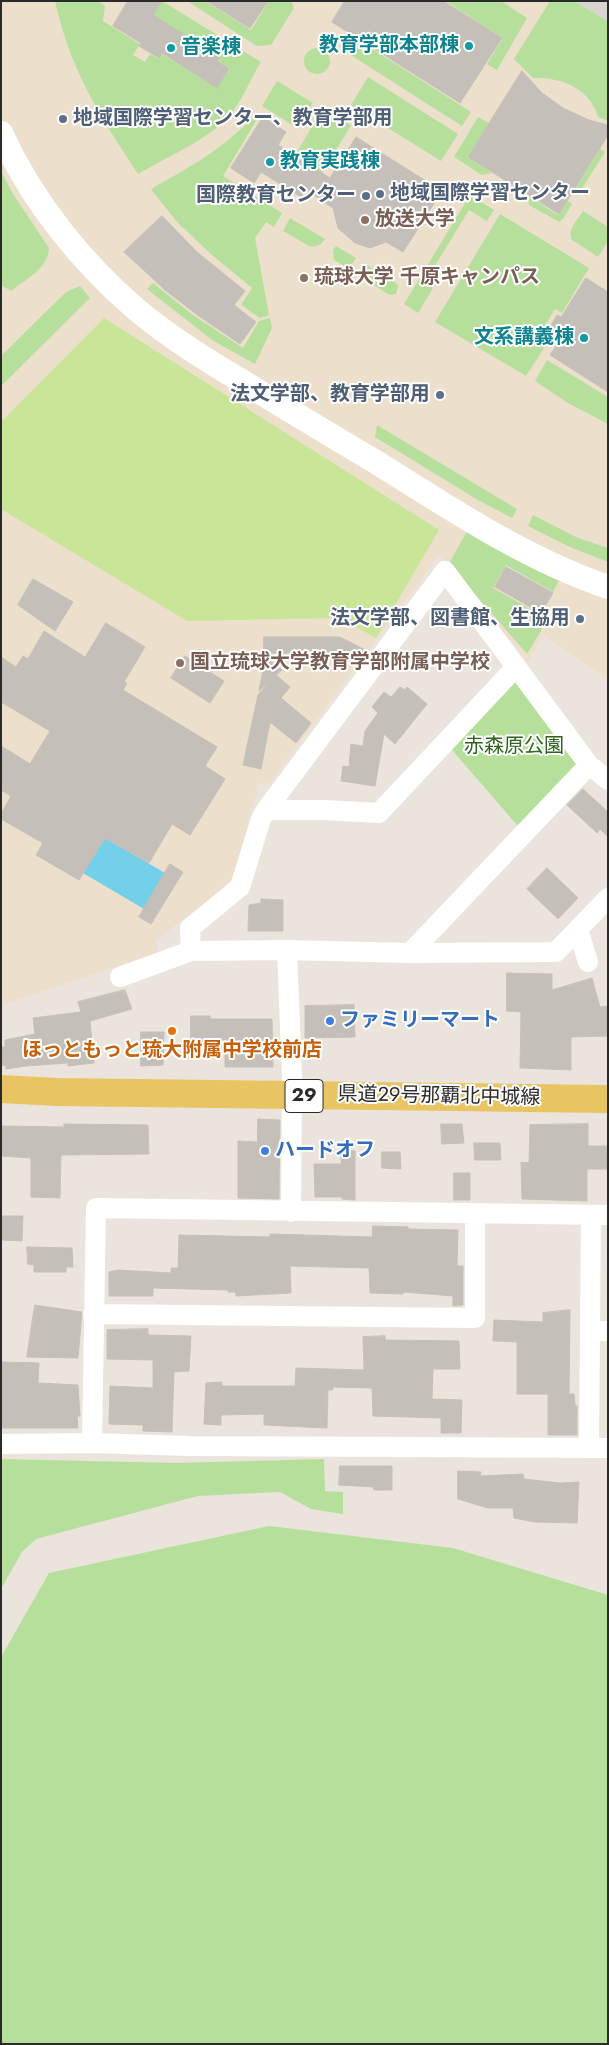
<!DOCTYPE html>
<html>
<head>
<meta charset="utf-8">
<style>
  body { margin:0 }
  #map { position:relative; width:609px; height:2045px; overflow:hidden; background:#ebe4dc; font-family:Jost,sans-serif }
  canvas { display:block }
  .frame { position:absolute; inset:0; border:2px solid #2a2a2a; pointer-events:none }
</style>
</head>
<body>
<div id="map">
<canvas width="609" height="2045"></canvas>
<div class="frame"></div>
</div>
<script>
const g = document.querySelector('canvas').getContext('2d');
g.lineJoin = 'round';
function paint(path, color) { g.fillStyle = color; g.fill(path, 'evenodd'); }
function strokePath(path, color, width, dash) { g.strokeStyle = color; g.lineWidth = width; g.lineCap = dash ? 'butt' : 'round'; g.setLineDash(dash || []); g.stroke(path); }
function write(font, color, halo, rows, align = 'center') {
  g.font = font + ' Jost,"Noto Sans JP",sans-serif'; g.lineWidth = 4; g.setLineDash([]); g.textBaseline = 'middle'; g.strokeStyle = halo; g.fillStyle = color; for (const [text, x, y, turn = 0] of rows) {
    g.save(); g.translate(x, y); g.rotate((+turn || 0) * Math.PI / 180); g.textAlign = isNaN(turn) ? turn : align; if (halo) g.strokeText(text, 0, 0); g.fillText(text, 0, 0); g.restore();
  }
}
paint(new Path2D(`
  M1,1H608V680L543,635L528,662L439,555L270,783L259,784L233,883L156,940L157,953L1,1005Z`), '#ece0cd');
paint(new Path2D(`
  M55,1H98L105,6L103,21L140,44L133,55L145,62L150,54L159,59L162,54L217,88L230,69L218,61L220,57L153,15L162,1L261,62C249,80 243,101 227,118C207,140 165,158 138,174C100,116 70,70 55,1Z
  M187,1H205L251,30L267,4L264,1H291L294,8L271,45L257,46Z
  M445,1H501L527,18L497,70L487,64L503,38Z
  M550,1H574L608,21V121L598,117C590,88 561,77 533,78L514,59Z
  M355,38L471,112L462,126L346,52Z
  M304 61a13 13 0 1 1 26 0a13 13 0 1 1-26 0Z
  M368,77L458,134L441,161L351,105Z
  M277,81L313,103L297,128L262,106Z
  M323,108L351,125L322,174L294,157Z
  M478,117L489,123L467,157L492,173L482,175L454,157Z
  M252,118L256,121L223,176L282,213L274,227L266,222L255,238L269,315L260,318L241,305L252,288L212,255L177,222L151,189C188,168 223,149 252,118Z
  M600,149L605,152L577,196L573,193Z
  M1,171L13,194L49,248C48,269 26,279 11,291L1,285Z
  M470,195L494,210L487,221L469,210L425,282L433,288L418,313L404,304Z
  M528,196L558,215L568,201L572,204L563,219L559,222L529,205Z
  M583,211L608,227V241L598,257L572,240C567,230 577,220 583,211Z
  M500,214L589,268L562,313L555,309L539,335L548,342L526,376L435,322Z
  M290,218L325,239C321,245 316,248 309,246L283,231Z
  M336,246L356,258L352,264L344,266L334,260L333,250Z
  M367,265L395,282L398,286L396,294L392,295L388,294L364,279L361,276Z
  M153,283L193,315L243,348L259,321L270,318L272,328L255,364L212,340L147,289Z
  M80,286L90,298L1,386V356L66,292Z
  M547,360L608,397V424L568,403L535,381Z
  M377,425L517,509L512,518L478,500L375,437Z
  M533,515L578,538L608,548V562L570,547L528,526Z
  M467,531L560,579L553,592L506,565L493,588L548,619L527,654L449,564Z
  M516,667L589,765L524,833L446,743Z
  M1,1459L176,1463L324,1459L325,1491L343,1492V1514L311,1509L280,1492L198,1496L36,1539L22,1552L1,1589Z
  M269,1526L453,1548L608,1595V2044H1V1657L49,1573Z`), '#b6df9c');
paint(new Path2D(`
  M104,318L439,530L376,638L339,618L187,621L1,509V422Z`), '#c9e698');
paint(new Path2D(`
  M574,1H606L608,3V21Z`), '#d8d4cf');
paint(new Path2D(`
  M105,838L165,873L144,909L83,873Z`), '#74cfe8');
const building = new Path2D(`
  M128,1H162L153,15L220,57L217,61L229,69L217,88L162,53L159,58L139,46L141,43L113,26Z
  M207,1H268L250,28Z
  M345,1H443L502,38L460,103L332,22Z
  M522,71L542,93L563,108L589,120L608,125V135L559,214L468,157Z
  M263,117L286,132L278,145L330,178L356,137L442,191L403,252L386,242L370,248L355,243L338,228L333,208L306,190L301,197L261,172L254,183L231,168Z
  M162,216L197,252L245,291L234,305L256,322L240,344L196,314L164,289L124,252Z
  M586,278L608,292V392L550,355L558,343L545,335L557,315L561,317Z
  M506,567L553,593L541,613L495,587Z
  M33,579L73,602L55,631L18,605Z
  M106,623L145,647L124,682L127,683L123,690L217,747L205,766L225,779L190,835L172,824L149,863L105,838L79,880L36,855L43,843L1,819V814L11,796L1,790V746L30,764L50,731L1,702V657L16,667L23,656L28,659L44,631L85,657Z
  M264,637H340L367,651L358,665L341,654L264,653Z
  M185,656L224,681L210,703L171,678Z
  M266,658L282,670L276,675L290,687L281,698L311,723L296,743L270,722L261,769L243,765L258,695L271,680L259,691Z
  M400,687L405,690L407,687L427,704L395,744L384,734L375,786L341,781L343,766L349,767L351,744L363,746L365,731L378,713L372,707L384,692L391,697Z
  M583,789L608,812V837L600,829L597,833L567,805Z
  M170,864L183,872L151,924L139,917Z
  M547,868L578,898L558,919L527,889Z
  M261,899L283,900V931H248L249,905L261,903Z
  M507,973L552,974V990L592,978L600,1007L608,1006V1036L571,1037V1070L520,1068L521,1012L507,1011Z
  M125,990L132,1009L90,1021L94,1063L68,1066V1063L26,1066L6,1069V1065L1,1066V1047H5V1040L35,1034L33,1018L81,1012L78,1002Z
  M354,1005L355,1037L305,1038V1006Z
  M191,1016H210V1019H272L273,1067H225V1052L191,1051Z
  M141,1032H164L163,1065L141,1066Z
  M258,1119L280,1120L279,1199L238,1198V1141L257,1142Z
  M64,1124L148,1125L149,1154L61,1155L60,1198L31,1197V1158L1,1156V1126L64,1127Z
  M441,1124H462L464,1143L442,1144Z
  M588,1124V1146H608V1169H587V1201L522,1199L521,1162L529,1163L530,1125Z
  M474,1143H500L501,1160H475Z
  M341,1150L355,1151V1200L342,1199V1197H315L314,1164H341Z
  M382,1152H400L401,1169L382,1168Z
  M454,1173H470V1200H454Z
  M1,1216H23L22,1241L1,1240Z
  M373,1226L408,1227V1229L458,1230L457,1266H463V1305L453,1306V1296L403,1292V1294L370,1293L369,1268L290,1266L291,1293L236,1296V1292H228V1290L153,1288V1296H109V1272L118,1270L171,1273V1268H178L179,1235L270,1237V1234L372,1237Z
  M27,1247L72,1248L73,1267H66V1272H34V1265L28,1264Z
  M35,1305L82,1312L78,1358L27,1357Z
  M570,1310L569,1394H574L575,1405L577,1406V1435H548V1394H517V1342L493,1341L494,1320L543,1322V1313Z
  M148,1329V1335L191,1336L189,1371L174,1372L172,1432L143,1431V1425L109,1424L110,1386L153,1388V1360L107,1359V1330Z
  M385,1336V1340L459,1341L460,1369H433L432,1399L462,1400L461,1433H441V1418L373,1416L372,1388L333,1387V1390H328L327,1428L264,1425V1414L221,1415V1425L204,1424L206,1383L222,1382V1386H295L296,1368L364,1370L363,1337Z
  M1,1362L39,1363L38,1383L78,1385L80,1416H77L78,1428H1Z
  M340,1466H392V1490H374L373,1487L339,1485Z
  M458,1471L481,1472L480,1476L523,1474L524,1479L560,1483L579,1482L577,1523L535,1522L514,1518L513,1508H488L458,1499Z`);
paint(building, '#c4bfb8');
strokePath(building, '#c6c0b6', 1);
strokePath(new Path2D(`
  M266,810L445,571L589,765L608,780
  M578,929L588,962
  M287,950L410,953L556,952L608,898
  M191,951L287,950L292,1077L291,1212
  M410,953L589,765
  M120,977L191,951L190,928L240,887L261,819L266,810H324L379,813L516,667
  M93,1314L475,1318V1215
  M590,1331L591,1215
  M92,1443L96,1208L608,1215
  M1,1444L92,1443L189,1446L608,1448
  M589,1448L590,1331H608`), '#fff', 20);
strokePath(new Path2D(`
  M1,133C32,201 81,262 137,310C173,340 213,364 253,388C294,413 335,438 376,462C450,508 525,559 608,587`), '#fff', 24);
strokePath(new Path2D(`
  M1,1089L57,1092L608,1099`), '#e9c463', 28);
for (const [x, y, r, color] of [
  [469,46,5,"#0f9aa8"],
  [171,48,5,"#0f9aa8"],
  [63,119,5,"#5c6f8a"],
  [270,162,5,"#0f9aa8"],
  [380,194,5,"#5c6f8a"],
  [366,196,5,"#5c6f8a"],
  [365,220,5,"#8d6e63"],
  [304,278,5,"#8d6e63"],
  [584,338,5,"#0f9aa8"],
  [440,395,5,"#5c6f8a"],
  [580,619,5,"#5c6f8a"],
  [180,663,5,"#8d6e63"],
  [330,1021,5,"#3f7fe0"],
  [172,1031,5,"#e8710a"],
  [265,1151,5,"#3f7fe0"]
]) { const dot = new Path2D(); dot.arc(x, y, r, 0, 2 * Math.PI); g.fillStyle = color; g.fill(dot); strokePath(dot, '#fff', 2); }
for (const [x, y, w] of [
  [304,1096,38]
]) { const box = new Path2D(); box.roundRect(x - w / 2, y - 16.5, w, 33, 4); g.fillStyle = '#fff'; g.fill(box); strokePath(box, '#2a2a2a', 1); }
write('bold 19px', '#2a2a2a', null, [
  ["29",304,1096]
]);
write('bold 20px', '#0d838f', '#fff', [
  ["教育学部本部棟",459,46],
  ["音楽棟",181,48,"left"],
  ["教育実践棟",280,162,"left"],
  ["文系講義棟",574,338]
], 'right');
write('bold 20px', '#4e5e75', '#fff', [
  ["地域国際学習センター、教育学部用",73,119,"left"],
  ["地域国際学習センター",390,194,"left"],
  ["国際教育センター",356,196],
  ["法文学部、教育学部用",430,395],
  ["法文学部、図書館、生協用",570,619]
], 'right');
write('bold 20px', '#785e54', '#fff', [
  ["放送大学",375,220],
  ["琉球大学 千原キャンパス",314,278],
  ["国立琉球大学教育学部附属中学校",190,663]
], 'left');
write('20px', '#2f631e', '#fff', [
  ["赤森原公園",514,747]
]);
write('bold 20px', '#366cbe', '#fff', [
  ["ファミリーマート",340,1021],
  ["ハードオフ",275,1151]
], 'left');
write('bold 20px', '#c56008', '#fff', [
  ["ほっともっと琉大附属中学校前店",172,1051]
]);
write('20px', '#2a2a2a', '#fff', [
  ["県道29号那覇北中城線",439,1097,1]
]);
</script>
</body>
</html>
